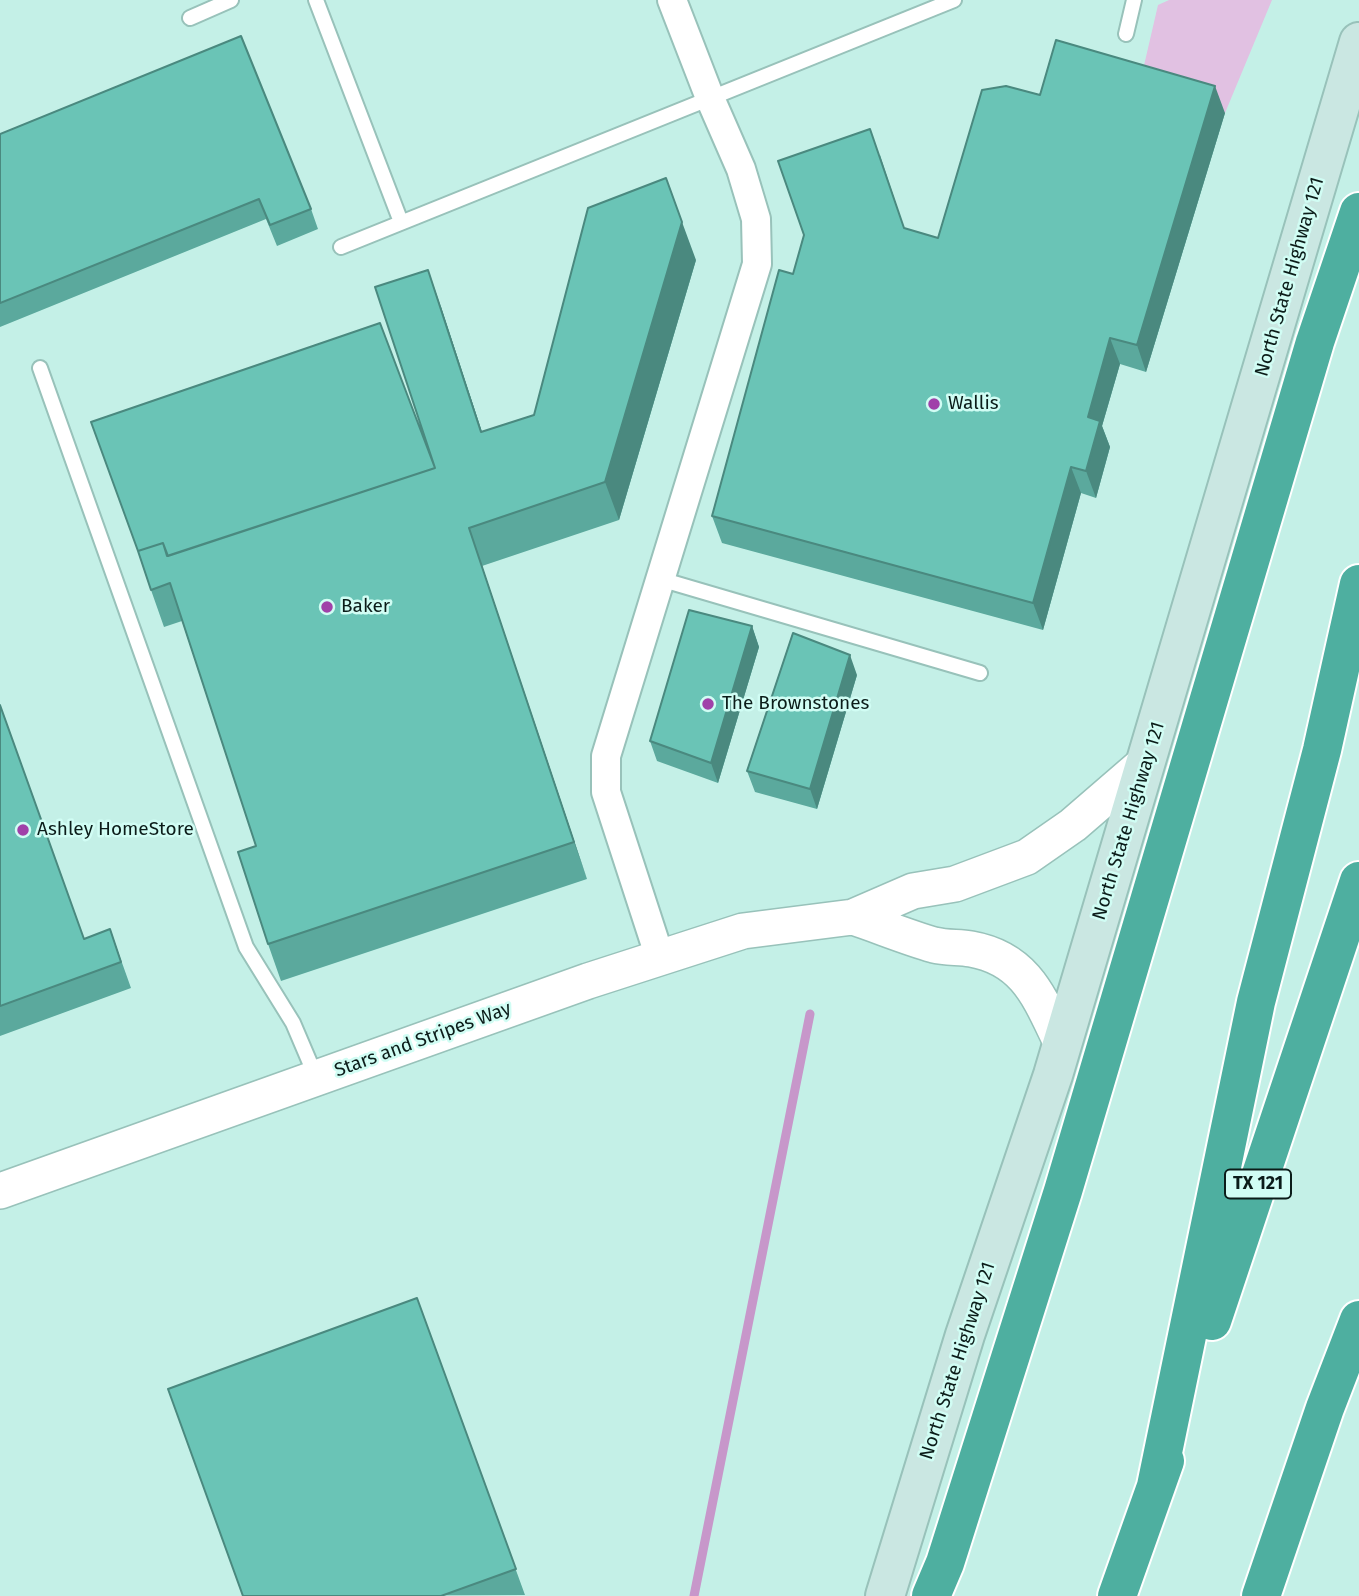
<!DOCTYPE html>
<html>
<head>
<meta charset="utf-8">
<style>
  body { margin:0 }
  canvas { display:block; background:#c4f0e7 }
</style>
</head>
<body>
<canvas width="1359" height="1596"></canvas>
<script>
const g = document.querySelector('canvas').getContext('2d');
g.lineJoin = 'round';
function paint(path, color) { g.fillStyle = color; g.fill(path, 'evenodd'); }
function strokePath(path, color, width, dash) { g.strokeStyle = color; g.lineWidth = width; g.lineCap = dash ? 'butt' : 'round'; g.setLineDash(dash || []); g.stroke(path); }
function write(font, color, halo, rows, align = 'center') {
  g.font = font + ' "Fira Sans",sans-serif'; g.lineWidth = 5; g.setLineDash([]); g.textBaseline = 'middle'; g.strokeStyle = halo; g.fillStyle = color; for (const [text, x, y, turn = 0] of rows) {
    g.save(); g.translate(x, y); g.rotate((+turn || 0) * Math.PI / 180); g.textAlign = isNaN(turn) ? turn : align; if (halo) g.strokeText(text, 0, 0); g.fillText(text, 0, 0); g.restore();
  }
}
paint(new Path2D(`
  M1169,0H1272L1225,113L1139,87L1158,5Z`), '#e1c1e2');
strokePath(new Path2D(`
  M694,1596L810,1014`), '#c797ca', 9);
const service = new Path2D(`
  M316,0L401,222
  M190,18L231,0
  M1126,34L1134,0
  M341,247L954,0
  M40,368L246,947L293,1023L316,1077
  M660,579L980,673`);
const minor = new Path2D(`
  M660,958L606,792V756L757,264L756,219L741,169L710,98L672,0`);
const tertiary = new Path2D(`
  M853,917C880,926 906,937 934,945C946,948 959,947 971,949C1027,959 1040,999 1062,1044
  M0,1191L588,981L743,931L853,917L913,891L955,884L1027,857L1073,825L1146,762`);
const secondary = new Path2D(`
  M885,1596L965,1335L1053,1075L1359,42`);
const motorway = new Path2D(`
  M1212,1321L1359,881
  M1156,1486L1256,1002L1322,750L1359,584
  M931,1596L945,1563L1063,1191L1315,342L1359,212
  M1117,1596L1165,1461
  M1261,1596L1325,1408L1359,1320`);
strokePath(service, '#98c2ba', 18);
strokePath(minor, '#98c2ba', 32);
strokePath(tertiary, '#98c2ba', 38);
strokePath(secondary, '#98c2ba', 42);
strokePath(motorway, '#fff', 42);
strokePath(service, '#fff', 14);
strokePath(minor, '#fff', 28);
strokePath(tertiary, '#fff', 35);
strokePath(secondary, '#cae7e2', 38);
strokePath(motorway, '#4eafa0', 38);
paint(new Path2D(`
  M1040,95L1225,113L1146,372L1120,364L1102,426L1110,447L1096,498L1081,493L1043,630L722,543L712,516L793,274L880,155L904,228L938,238Z
  M0,134L311,209L318,229L277,246L266,219L0,327Z
  M696,260L619,520L482,566L587,879L281,981L268,944L256,846L182,621L164,627L151,590L435,468L441,307L482,432L534,415Z
  M752,626L759,647L718,783L657,761L650,741Z
  M857,675L817,809L755,792L747,771Z
  M0,705L84,939L110,929L131,988L0,1036Z
  M417,1298L525,1595L243,1596Z`), '#5ba99d');
paint(new Path2D(`
  M1215,86L1225,113L1146,372L1137,345Z
  M682,222L696,260L619,520L605,482Z
  M428,270L441,307L494,469L481,432Z
  M1110,338L1120,364L1102,426L1110,447L1096,498L1086,471L1088,417Z
  M1071,467L1081,493L1043,630L1033,603Z
  M469,528L482,566L587,879L574,842Z
  M752,626L759,647L718,783L711,763Z
  M850,655L857,675L817,809L810,789Z`), '#4a897f');
const building = new Path2D(`
  M241,36L311,209L270,225L259,199L0,303V134Z
  M1056,40L1215,86L1137,345L1110,338L1088,417L1100,421L1086,471L1071,467L1033,603L712,516L779,270L793,274L804,235L778,161L870,129L904,228L938,238L982,90L1006,86L1040,95Z
  M666,178L682,222L605,482L469,528L574,842L268,944L238,852L256,846L170,583L151,590L138,551L163,543L167,556L435,468L375,287L428,270L481,432L534,415L588,208Z
  M380,323L435,468L168,556L163,543L138,551L91,422Z
  M689,610L752,626L711,763L650,741Z
  M793,633L850,655L810,789L747,771Z
  M0,705L84,939L110,929L121,962L0,1006Z
  M417,1298L516,1569L441,1596H243L168,1389Z`);
paint(building, '#6ac4b6');
strokePath(building, '#4a897f', 2);
for (const [x, y, r, color] of [
  [934,404,7,"#a041a9"],
  [327,607,7,"#a041a9"],
  [708,704,7,"#a041a9"],
  [23,830,7,"#a041a9"]
]) { const dot = new Path2D(); dot.arc(x, y, r, 0, 2 * Math.PI); g.fillStyle = color; g.fill(dot); strokePath(dot, '#d1fdf4', 2.5); }
for (const [x, y, w] of [
  [1258,1184,66]
]) { const box = new Path2D(); box.roundRect(x - w / 2, y - 14.5, w, 29, 5); g.fillStyle = '#d1fdf4'; g.fill(box); strokePath(box, '#0b1c19', 2); }
write('bold 18px', '#0b1c19', null, [
  ["TX 121",1258,1184]
]);
write('19px', '#0b1c19', '#d1fdf4', [
  ["North State Highway 121",1290,277,-74],
  ["North State Highway 121",1129,821,-73],
  ["Stars and Stripes Way",423,1040,-20],
  ["North State Highway 121",958,1361,-72]
]);
write('19px', '#0b1c19', '#d1fdf4', [
  ["Wallis",948,404],
  ["Baker",341,607],
  ["The Brownstones",722,704],
  ["Ashley HomeStore",37,830]
], 'left');
</script>
</body>
</html>
